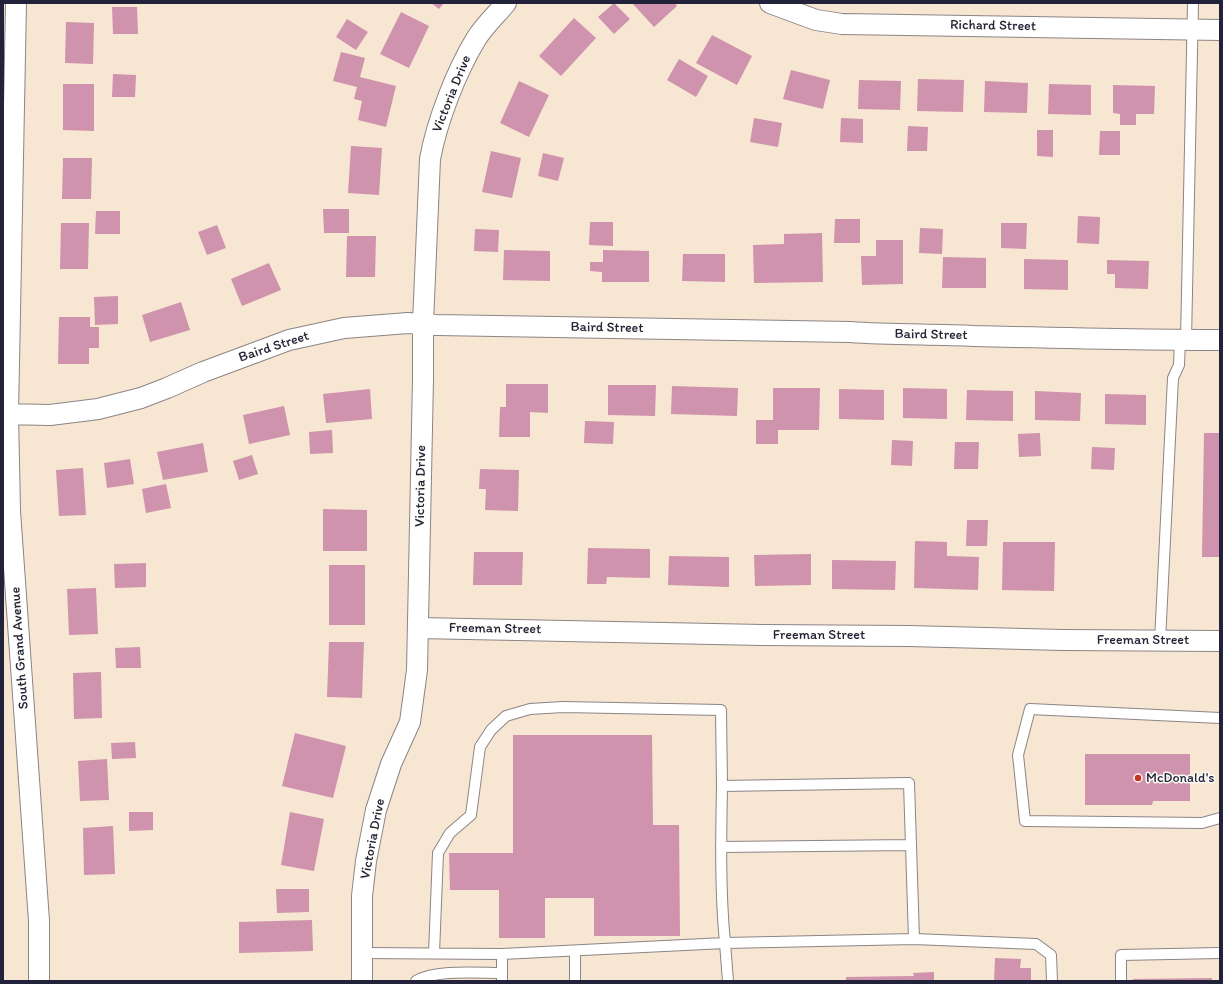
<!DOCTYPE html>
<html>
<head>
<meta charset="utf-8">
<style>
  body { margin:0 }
  #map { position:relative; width:1223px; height:984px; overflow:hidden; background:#f7e6d1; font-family:Itim,sans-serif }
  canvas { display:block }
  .frame { position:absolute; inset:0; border:4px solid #22223b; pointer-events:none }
</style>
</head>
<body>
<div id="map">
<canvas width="1223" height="984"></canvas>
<div class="frame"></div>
</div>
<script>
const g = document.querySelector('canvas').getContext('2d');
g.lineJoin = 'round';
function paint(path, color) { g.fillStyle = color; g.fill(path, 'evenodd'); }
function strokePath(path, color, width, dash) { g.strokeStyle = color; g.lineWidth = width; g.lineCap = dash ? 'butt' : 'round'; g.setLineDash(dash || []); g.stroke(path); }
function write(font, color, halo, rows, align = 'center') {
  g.font = font + ' Itim,sans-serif'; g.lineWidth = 3; g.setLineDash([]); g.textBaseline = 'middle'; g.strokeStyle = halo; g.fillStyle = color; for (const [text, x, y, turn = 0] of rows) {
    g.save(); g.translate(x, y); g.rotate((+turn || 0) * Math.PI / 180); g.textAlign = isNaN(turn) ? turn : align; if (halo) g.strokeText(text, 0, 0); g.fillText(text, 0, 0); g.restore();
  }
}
paint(new Path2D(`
  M431,3H444L439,9Z
  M614,3L630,19L614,34L598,17Z
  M632,3H675L677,6L654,27Z
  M112,7H137L138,34H113Z
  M401,12L429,26L409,68L380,54Z
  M574,18L596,38L561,76L539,56Z
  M347,19L368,32L356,50L336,37Z
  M66,22L94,23L93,64L65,63Z
  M712,35L752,56L737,85L696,63Z
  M341,52L365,58L360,77L396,86L386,127L358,120L362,101L354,99L357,87L333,81Z
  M679,59L708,76L696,97L667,80Z
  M791,70L830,80L823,109L783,99Z
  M113,74L136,75L135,97H112Z
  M918,79L964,80L963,112L917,111Z
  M859,80L901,81L900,110L858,109Z
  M519,81L549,95L529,137L500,123Z
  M985,81L1028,83L1027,113L984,112Z
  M63,84H94V131L63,130Z
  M1049,84L1091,85V115L1048,114Z
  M1113,85L1155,86L1154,114H1136V125H1120V114L1113,113Z
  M754,118L782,123L778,147L750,142Z
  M841,118L863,119V143L840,142Z
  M908,126L928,127L927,151H907Z
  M1037,130H1053V157L1037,156Z
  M1100,131H1120V155H1099Z
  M351,146L382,148L379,195L348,193Z
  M491,151L521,158L512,198L482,192Z
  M543,153L564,158L558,181L538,176Z
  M63,158H92L91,199H62Z
  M323,209H349V233H324Z
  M96,211H120V234H95Z
  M1078,216L1100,217L1099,244L1077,243Z
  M835,219H860V243H834Z
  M590,222H613V246L589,245Z
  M61,223H89L88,269H60Z
  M1001,223H1027L1026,249L1001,248Z
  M217,225L226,248L207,255L198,232Z
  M920,228L943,229L942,254L919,253Z
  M475,229L499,230L498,252L474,251Z
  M822,233L823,282L754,283L753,245L784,244V234Z
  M347,236H376L375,277H346Z
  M876,240H903V284L862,285L861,256H876Z
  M504,250L550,251V281L503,280Z
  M603,250L649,251V282H602V272L590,271V262H603Z
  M683,254H725V282L682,281Z
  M943,257L986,258V288H942Z
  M1024,259L1068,260V290L1024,289Z
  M1107,260L1149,261L1148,289L1115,288V274H1107Z
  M269,263L281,290L242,306L231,279Z
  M118,296V324L95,325L94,297Z
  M181,302L190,330L150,342L142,315Z
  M59,317H90V327H99V348H89V364H58Z
  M506,384H548V413L530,412V437H499L500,407H506Z
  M608,385H656L655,416L608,415Z
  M672,386L738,388L737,416L671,414Z
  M773,388H820L819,430H778V444H756V420H773Z
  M903,388L947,389V419L903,418Z
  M370,389L372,419L326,423L323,394Z
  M839,389L884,390V420L839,419Z
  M967,390L1013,391V421L966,420Z
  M1035,391L1081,393L1080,421L1035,420Z
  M1105,394L1146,395V425L1105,424Z
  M284,406L290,435L249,444L243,415Z
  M585,421L614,422L613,444L584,443Z
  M332,430L333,453L310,454L309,432Z
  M1040,433L1041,456L1019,457L1018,434Z
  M1204,433H1220V557H1202Z
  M892,440L913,441L912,466L891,465Z
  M955,442H979L978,469H954Z
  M203,443L208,472L163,480L157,452Z
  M1092,447L1115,448L1114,470L1091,469Z
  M252,455L258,474L239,480L233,461Z
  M130,459L134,484L107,488L104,463Z
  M83,468L86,515L59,516L56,470Z
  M480,469L519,470L518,511L485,510L486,489H479Z
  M166,484L171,508L146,513L142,489Z
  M323,509L367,510V551H323Z
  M967,520H988L987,546H966Z
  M915,541L947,542V556L979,557L978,590L914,588Z
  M1003,542H1055L1054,591L1002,590Z
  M588,548L650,549V578L607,577L606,584H587Z
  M474,552H523L522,585H473Z
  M811,554V585L755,586L754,555Z
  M669,556L729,557V587L668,585Z
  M832,560L896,561L895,590L832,589Z
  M146,563V587L115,588L114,564Z
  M329,565H365V625H329Z
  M96,588L98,634L69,635L67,589Z
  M329,642H364L362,698L327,697Z
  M140,647L141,668H116L115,648Z
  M101,672L102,718L74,719L73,673Z
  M295,733L346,746L333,798L282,786Z
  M513,735H652L653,825H679L680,936H594V898H545V938H499V890H450L449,853H513Z
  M135,742L136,758L112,759L111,743Z
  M1085,754H1190V801H1153L1152,805H1085Z
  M107,759L109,800L80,801L78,761Z
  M129,812H153V830L129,831Z
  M290,812L324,819L314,871L281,865Z
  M113,826L115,874L84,875L83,828Z
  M276,889H309V912L277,913Z
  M312,920L313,951L239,953V922Z
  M995,958L1021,959L1020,968H1031V981H994Z
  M934,972V981H846V977L914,976L913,973Z
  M1212,978V981H1133V979Z`), '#cf93ad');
const lane = new Path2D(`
  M1186,340L1193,3
  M1160,641L1173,378L1179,365L1180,340
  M1220,718L1030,709L1018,755L1025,821L1202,823L1220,818
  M721,847L911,845
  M914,939L1036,944L1051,955L1052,981
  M362,953L502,954V981
  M434,953L438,853L450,833L471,815L480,747L491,730L506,716L530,709L563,707L721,710L722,786L909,783L914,939L725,943L728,981
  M502,954L725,943C720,891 721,838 722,786
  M416,981C435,969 479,973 502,973
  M575,981V951
  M1121,981V955L1220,953`);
const street = new Path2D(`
  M16,3L8,414L10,511L39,921V981
  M770,3L816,20L842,24L1220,30
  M3,414L50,415L98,409L141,398L167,388L203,372L289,340L344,328L408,323L437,325L850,332C891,335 932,334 974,336C1056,338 1138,340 1220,340
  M418,628L762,635L908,636L1063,640L1220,641
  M362,981V896L366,861L376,810L391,764L410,722L417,670L423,379V323L430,159C437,121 456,72 476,39C484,26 496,15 506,3`);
strokePath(lane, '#8c8486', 12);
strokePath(street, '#8c8486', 22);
strokePath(lane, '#fff', 10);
strokePath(street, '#fff', 20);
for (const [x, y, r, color] of [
  [1138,778,4,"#c8321e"]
]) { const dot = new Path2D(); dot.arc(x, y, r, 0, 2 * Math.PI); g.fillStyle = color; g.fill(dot); strokePath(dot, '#fdfcf7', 1.5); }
write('14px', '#22223b', '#fdfcf7', [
  ["Richard Street",993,26,1],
  ["Victoria Drive",452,94,-68],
  ["Baird Street",607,328,1],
  ["Baird Street",931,335,1],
  ["Baird Street",274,347,-18],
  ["Victoria Drive",421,486,-89],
  ["Freeman Street",495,629,1],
  ["Freeman Street",819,635],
  ["Freeman Street",1143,640],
  ["South Grand Avenue",20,648,-94],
  ["Victoria Drive",373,839,-79]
]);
write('14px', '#22223b', '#fdfcf7', [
  ["McDonald's",1146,778]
], 'left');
</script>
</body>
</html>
